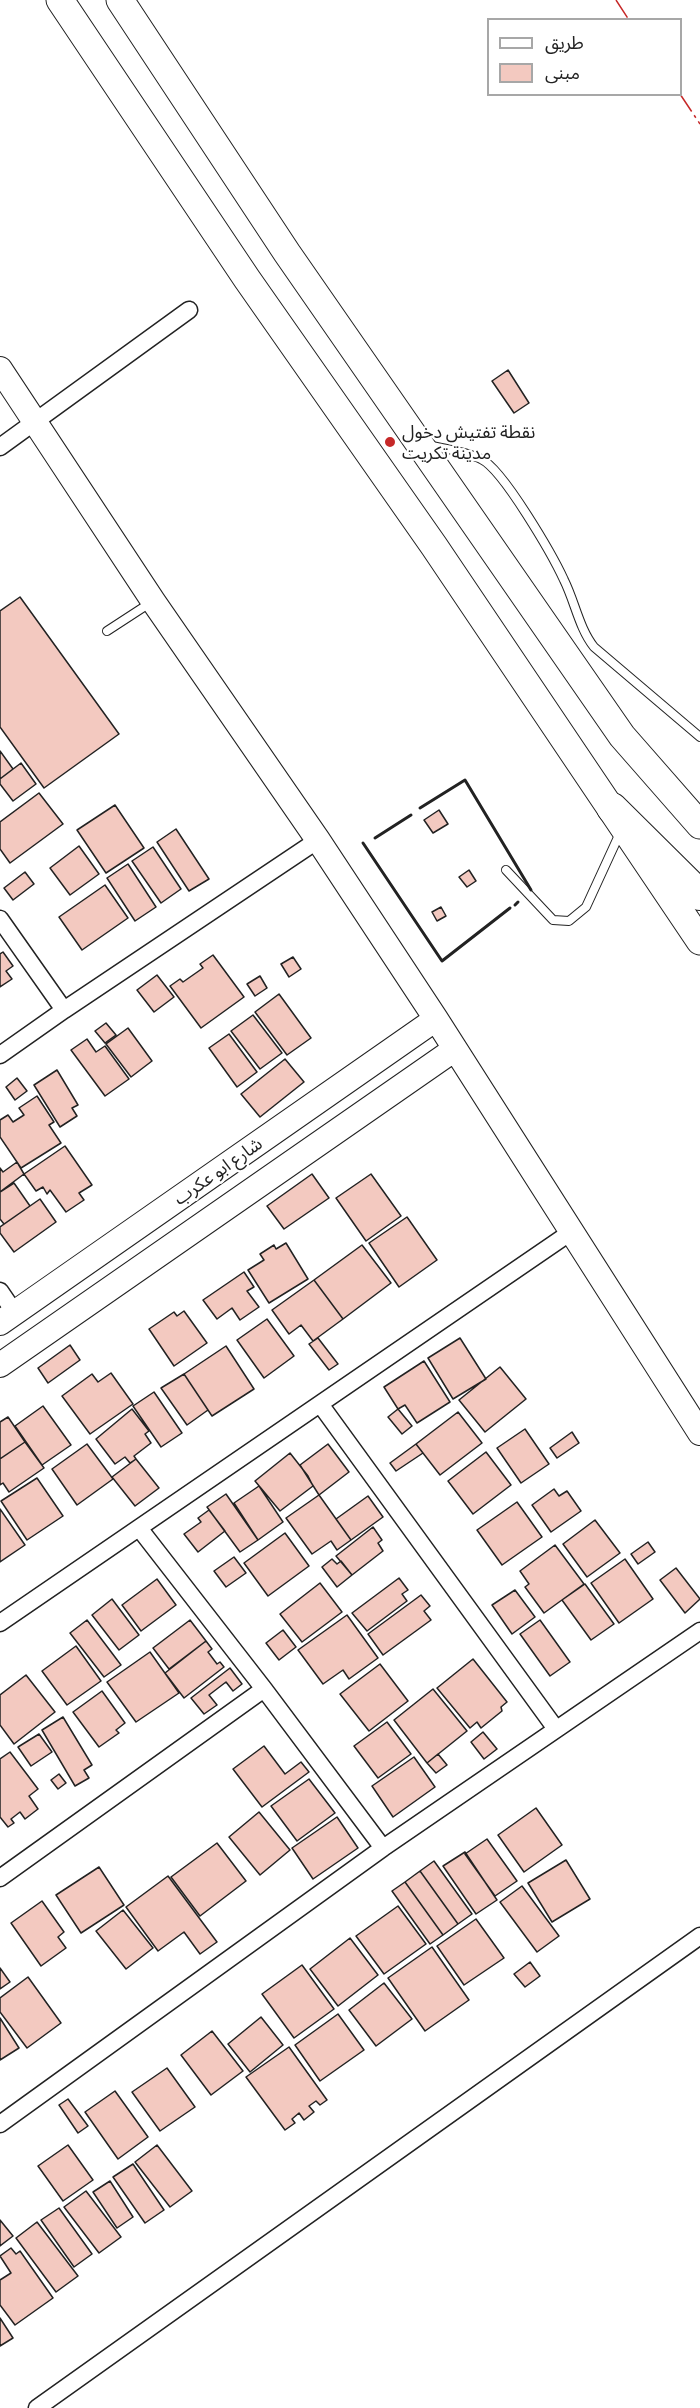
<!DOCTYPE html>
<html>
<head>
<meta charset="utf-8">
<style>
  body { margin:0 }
  #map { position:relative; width:700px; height:2408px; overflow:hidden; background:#fff; font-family:Barlow,"Noto Sans Arabic",sans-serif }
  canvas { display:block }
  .legend { position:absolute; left:487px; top:18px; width:195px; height:78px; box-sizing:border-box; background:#fff; border:2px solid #a7a7a7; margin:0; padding:8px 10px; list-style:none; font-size:18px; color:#222 }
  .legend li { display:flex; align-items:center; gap:12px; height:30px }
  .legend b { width:30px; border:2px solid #a7a7a7 }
</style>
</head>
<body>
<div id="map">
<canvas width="700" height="2408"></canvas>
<ul class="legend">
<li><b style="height:8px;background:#fff"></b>طريق</li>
<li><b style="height:16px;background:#f3c9c0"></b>مبنى</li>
</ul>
</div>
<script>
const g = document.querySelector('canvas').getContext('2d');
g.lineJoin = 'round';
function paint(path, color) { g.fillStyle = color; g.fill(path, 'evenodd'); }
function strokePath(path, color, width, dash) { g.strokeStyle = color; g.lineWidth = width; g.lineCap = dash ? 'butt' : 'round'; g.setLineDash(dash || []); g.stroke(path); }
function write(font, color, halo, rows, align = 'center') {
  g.font = font + ' Barlow,"Noto Sans Arabic",sans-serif'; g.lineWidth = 4.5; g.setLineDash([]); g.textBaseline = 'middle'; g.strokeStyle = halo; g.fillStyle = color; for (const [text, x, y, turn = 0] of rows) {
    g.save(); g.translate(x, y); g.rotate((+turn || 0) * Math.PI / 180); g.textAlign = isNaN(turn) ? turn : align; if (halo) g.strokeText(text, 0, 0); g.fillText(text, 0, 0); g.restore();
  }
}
const building = new Path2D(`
  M508,370L529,403L514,413L492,381Z
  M20,597L119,734L44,788L0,727V611Z
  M0,751L13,769L0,779Z
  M21,763L36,784L13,801L0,784V779Z
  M39,793L63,824L10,863L0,849V822Z
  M115,805L144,848L106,873L77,830Z
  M439,810L448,824L433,833L424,820Z
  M176,829L209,879L189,891L157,842Z
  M79,846L99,874L70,895L50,868Z
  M153,847L181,889L161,903L132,861Z
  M128,864L156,907L135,921L107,878Z
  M469,870L476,881L467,887L459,877Z
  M25,872L34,884L13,900L4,888Z
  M105,885L128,918L82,950L59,917Z
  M441,907L446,916L437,921L432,912Z
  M3,952L13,966L6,971L12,979L0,987V954Z
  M213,955L244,997L201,1028L170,986L180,979L183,982L203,968L200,964Z
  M293,957L301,969L289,977L281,964Z
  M157,975L174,997L154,1012L137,990Z
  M260,976L267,988L255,996L247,984Z
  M279,994L311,1038L287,1055L255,1012Z
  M253,1015L282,1053L260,1069L231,1031Z
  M106,1023L116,1035L105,1043L95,1031Z
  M128,1028L152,1061L131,1077L106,1044Z
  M229,1034L257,1072L237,1087L209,1048Z
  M87,1039L96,1052L105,1046L129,1079L105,1096L71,1050Z
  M285,1059L304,1082L260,1117L241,1094Z
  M57,1070L78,1105L72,1108L77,1116L60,1127L34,1085Z
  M17,1078L27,1091L15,1100L6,1087Z
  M37,1096L54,1122L49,1125L61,1143L21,1168L0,1137V1120L8,1115L13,1122L24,1115L19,1108Z
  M65,1146L92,1185L79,1193L84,1200L66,1212L50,1190L47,1194L43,1187L36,1191L24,1174Z
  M17,1162L24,1174L0,1192V1168L3,1172Z
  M312,1174L329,1198L284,1229L267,1206Z
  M371,1174L401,1216L366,1241L336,1198Z
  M14,1183L30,1206L4,1224L0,1219V1192Z
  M40,1199L56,1222L14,1252L0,1233V1227Z
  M407,1217L437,1260L399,1287L369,1243Z
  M286,1243L308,1279L269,1303L248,1270L264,1260L260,1254L274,1245L276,1249Z
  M362,1245L391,1283L343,1319L314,1280Z
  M244,1272L254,1287L247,1291L259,1307L240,1320L232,1308L217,1319L203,1300Z
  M314,1280L343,1319L313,1341L301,1325L289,1334L272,1310Z
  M184,1311L207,1343L174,1366L149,1329L174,1312L177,1316Z
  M267,1319L294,1356L264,1378L237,1340Z
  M318,1338L338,1364L329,1370L309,1344Z
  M460,1338L486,1379L453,1399L428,1358Z
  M70,1345L80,1360L48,1383L38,1368Z
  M226,1346L254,1389L212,1416L184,1374Z
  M424,1361L450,1402L417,1423L405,1405L398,1409L384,1387Z
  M500,1367L526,1399L485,1432L459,1400Z
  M111,1373L133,1404L90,1434L62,1396L92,1374L98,1382Z
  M184,1374L208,1410L187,1425L161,1388Z
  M154,1392L182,1433L161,1447L133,1406Z
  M43,1406L71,1445L42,1465L15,1426Z
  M132,1409L149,1431L145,1434L151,1443L134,1456L136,1459L130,1463L125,1457L115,1464L96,1439Z
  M398,1409L412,1426L402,1434L388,1417Z
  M458,1412L482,1443L440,1475L416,1444Z
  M8,1417L25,1442L0,1459V1422Z
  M525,1429L549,1464L521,1483L497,1448Z
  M572,1432L579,1443L557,1458L550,1448Z
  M25,1442L44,1468L9,1492L3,1483L0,1485V1459Z
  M87,1444L113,1479L77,1505L52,1469Z
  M328,1444L349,1472L319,1495L300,1465Z
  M416,1444L423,1453L396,1471L390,1463Z
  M486,1452L511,1485L473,1514L448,1481Z
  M290,1453L308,1476L313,1486L280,1511L255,1481Z
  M136,1459L159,1488L135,1506L112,1477Z
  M37,1478L63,1516L27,1540L1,1501Z
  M259,1486L283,1522L258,1540L234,1503Z
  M554,1489L559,1496L567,1491L581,1511L551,1532L532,1505Z
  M226,1494L258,1540L240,1552L207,1507Z
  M319,1495L351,1540L337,1550L331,1541L312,1554L286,1518Z
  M368,1496L383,1517L351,1540L336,1519Z
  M517,1502L542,1537L502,1565L477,1530Z
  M0,1509L25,1545L0,1562Z
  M209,1510L225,1531L198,1552L184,1534L201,1522L198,1518Z
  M595,1520L620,1553L587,1577L563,1544Z
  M373,1527L382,1540L378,1543L383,1551L352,1575L336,1556Z
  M285,1533L309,1566L268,1596L244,1563Z
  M648,1542L655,1552L638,1564L631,1554Z
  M555,1545L584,1584L544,1613L525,1587L529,1584L520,1571Z
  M234,1557L246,1573L226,1587L214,1571Z
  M332,1559L337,1564L341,1561L352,1575L337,1587L322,1567Z
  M625,1559L653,1599L619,1623L591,1583Z
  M676,1568L700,1599L685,1613L660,1580Z
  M399,1578L408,1590L402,1594L407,1601L367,1631L352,1613Z
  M157,1579L176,1605L141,1631L122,1605Z
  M320,1583L342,1612L302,1642L280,1614Z
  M585,1584L614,1624L591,1640L562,1600Z
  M515,1590L535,1617L512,1634L492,1605Z
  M421,1595L430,1606L424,1611L431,1620L383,1655L368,1634Z
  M112,1599L139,1635L119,1650L92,1615Z
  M347,1615L378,1658L349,1679L343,1670L323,1684L298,1650Z
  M87,1620L121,1665L104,1677L70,1633Z
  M190,1620L206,1641L169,1669L153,1648Z
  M540,1620L570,1662L550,1676L520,1634Z
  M283,1630L296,1647L279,1660L266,1643Z
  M206,1641L212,1649L208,1652L217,1664L220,1662L224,1667L184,1698L165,1673Z
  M76,1646L101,1681L67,1705L42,1671Z
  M150,1652L179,1693L136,1722L107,1682Z
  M473,1659L507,1702L501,1707L502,1711L481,1728L477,1722L470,1728L437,1688Z
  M380,1664L408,1701L369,1731L340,1694Z
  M230,1668L242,1684L233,1691L226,1682L209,1695L217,1705L204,1714L191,1698Z
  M26,1675L55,1712L14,1744L0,1725V1695Z
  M433,1689L467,1731L427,1763L394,1720Z
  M102,1691L125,1723L116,1730L119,1733L99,1747L73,1712Z
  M63,1717L92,1765L84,1770L89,1778L75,1786L42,1730Z
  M387,1722L411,1754L378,1778L354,1746Z
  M483,1732L497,1749L484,1759L471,1742Z
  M39,1734L52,1752L31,1766L18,1747Z
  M264,1746L285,1774L301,1762L309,1772L262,1807L233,1769Z
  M10,1752L38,1789L29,1796L38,1809L25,1819L20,1812L11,1819L14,1823L8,1827L0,1817V1759Z
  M438,1754L447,1765L436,1773L427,1763Z
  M414,1757L435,1787L393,1817L372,1786Z
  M59,1774L66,1783L58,1789L51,1780Z
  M309,1779L335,1813L297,1841L271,1806Z
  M536,1808L562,1845L524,1872L498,1835Z
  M259,1812L290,1850L260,1875L229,1837Z
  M337,1817L358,1848L313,1879L292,1848Z
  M487,1839L517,1881L495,1896L465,1854Z
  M217,1843L246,1881L200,1916L171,1877Z
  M465,1852L497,1900L476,1914L443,1866Z
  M566,1860L590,1899L552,1922L528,1883Z
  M434,1861L472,1914L458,1924L420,1871Z
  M99,1867L124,1905L81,1933L56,1895Z
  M420,1871L458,1924L443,1935L405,1882Z
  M168,1876L217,1942L200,1954L184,1932L158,1951L126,1907Z
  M405,1882L443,1935L430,1944L392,1891Z
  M522,1886L559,1936L537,1952L500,1902Z
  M42,1901L64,1932L58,1937L66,1948L41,1966L11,1923Z
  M398,1906L426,1944L384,1974L356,1936Z
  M123,1910L153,1948L126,1969L96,1931Z
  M476,1919L504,1958L464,1985L437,1946Z
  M350,1938L378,1975L338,2006L310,1969Z
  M432,1947L469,2000L425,2031L388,1978Z
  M530,1962L540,1976L525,1987L514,1974Z
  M302,1965L334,2009L294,2038L262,1994Z
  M0,1968L10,1982L0,1989Z
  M28,1977L61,2023L27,2048L0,2012V1998Z
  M384,1983L412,2019L376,2046L349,2010Z
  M338,2014L364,2050L320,2081L295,2045Z
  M261,2017L283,2045L250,2072L228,2044Z
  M0,2018L19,2048L0,2060Z
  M212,2031L243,2071L211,2095L181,2055Z
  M289,2047L327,2100L320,2105L316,2101L309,2106L314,2112L304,2120L299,2113L292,2119L295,2123L285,2130L246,2077Z
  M167,2068L195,2107L160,2131L132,2092Z
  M115,2091L148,2137L118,2159L85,2112Z
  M68,2099L88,2126L78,2133L59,2105Z
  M68,2145L93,2180L63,2201L38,2166Z
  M157,2145L192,2191L170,2207L135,2162Z
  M133,2164L164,2210L145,2223L113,2177Z
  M110,2181L133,2217L117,2228L93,2192Z
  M86,2191L121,2237L99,2253L64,2207Z
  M59,2208L92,2254L74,2267L41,2220Z
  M0,2220L13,2236L0,2246Z
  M37,2222L78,2276L56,2292L16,2238Z
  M11,2248L16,2254L20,2251L53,2298L15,2325L0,2305V2280L11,2273L0,2256Z
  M0,2318L13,2338L0,2346Z`);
paint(building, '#f3c9c0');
strokePath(building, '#222', 1.5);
const lane = new Path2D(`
  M427,445C445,449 465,451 481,459C503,469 553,556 564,580C575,602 579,628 594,647L700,737
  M107,631L150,603
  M506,870L553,920L569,921L586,907L620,833`);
const street = new Path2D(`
  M0,447L189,310
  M0,919L64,1010
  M0,1055L64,1010L318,840
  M0,1291L15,1313
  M320,1404L556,1729
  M139,1528L264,1689L383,1848
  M0,1623L571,1232
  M0,1878L264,1689
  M0,2124L383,1848L700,1631
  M37,2408L700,1936`);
const secondary = new Path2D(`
  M0,369L153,601L318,840L436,1019L700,1433
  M0,1323L436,1019
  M0,1365L455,1049`);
const primary = new Path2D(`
  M60,0L247,279L434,546L700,941
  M120,0L287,253L622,736L700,825`);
const highway = new Path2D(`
  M612,808L700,895`);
strokePath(lane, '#222', 10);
strokePath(street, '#222', 19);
strokePath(secondary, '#222', 26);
strokePath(primary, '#222', 29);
strokePath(highway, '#222', 32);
strokePath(lane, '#fff', 8);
strokePath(street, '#fff', 16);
strokePath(secondary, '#fff', 24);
strokePath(primary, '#fff', 27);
strokePath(highway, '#fff', 30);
strokePath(new Path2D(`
  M420,808L465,780L531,890
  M375,838L411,815
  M363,843L442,961L510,908
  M515,905L518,902`), '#222', 3);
strokePath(new Path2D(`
  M616,0L629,20
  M680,94L700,124`), '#c62828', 1.5, [21, 4.5, 3, 4.5]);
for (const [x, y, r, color] of [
  [390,442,6,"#c62828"]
]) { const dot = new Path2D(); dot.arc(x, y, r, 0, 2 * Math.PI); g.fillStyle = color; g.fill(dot); strokePath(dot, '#fff', 2); }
write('18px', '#222', '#fff', [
  ["نقطة تفتيش دخول",402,432],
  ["مدينة تكريت",402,453]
], 'left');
write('18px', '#222', '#fff', [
  ["شارع ابو عكرب",218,1171,-35]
]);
</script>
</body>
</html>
